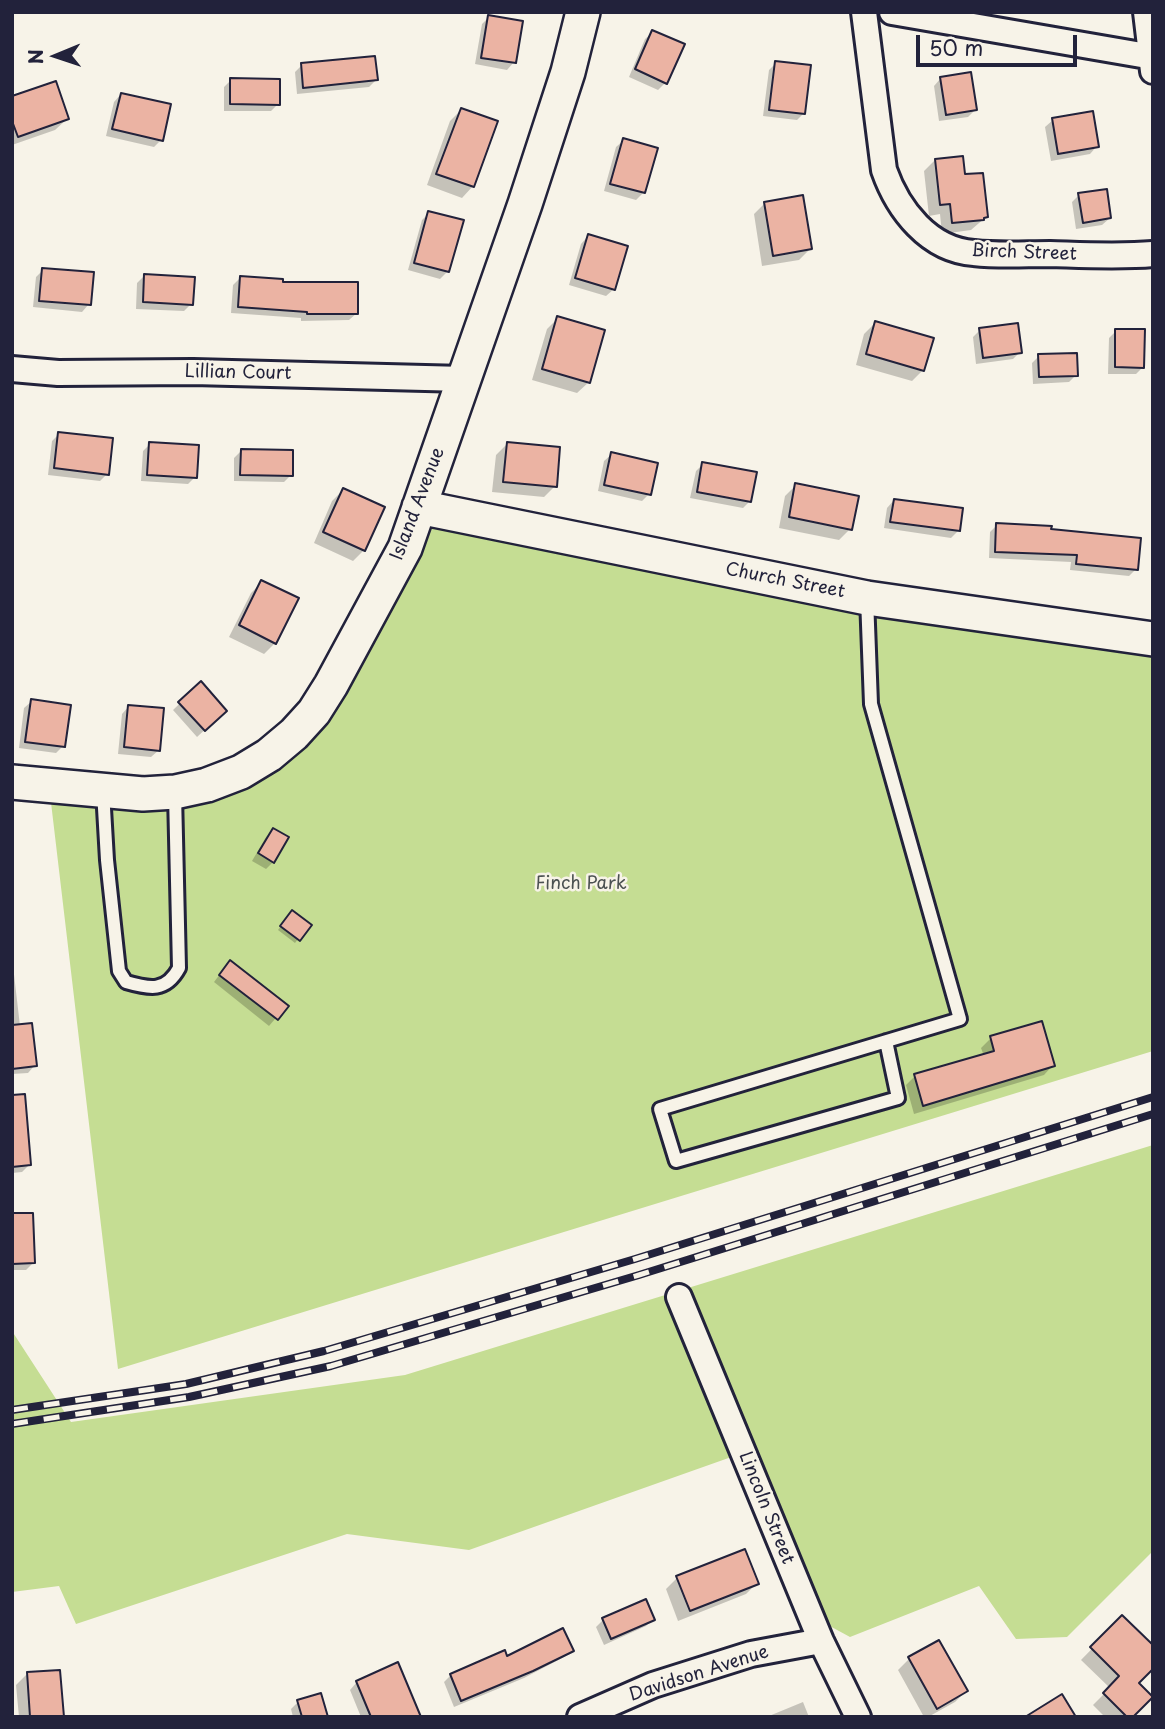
<!DOCTYPE html>
<html>
<head>
<meta charset="utf-8">
<style>
  body { margin:0 }
  #map { position:relative; width:1165px; height:1729px; overflow:hidden; background:#f7f3e8; font-family:"Playpen Sans",sans-serif }
  canvas { display:block }
  .frame { position:absolute; inset:0; border:14px solid #22223b; pointer-events:none }
  .north { position:absolute; left:21px; top:21px; width:70px; height:70px; -webkit-text-stroke:5px #f7f3e8; paint-order:stroke; rotate:268deg; font-size:19px; font-weight:700; line-height:28px; text-align:center; color:#22223b }
  .north::after { content:''; display:block; margin:auto; width:24px; height:32px; background:#22223b; clip-path:polygon(50% 0,100% 100%,50% 72%,0 100%) }
  .scale { position:absolute; left:916px; top:35px; width:161px; height:32px; box-sizing:border-box; border:4px solid #22223b; border-top:0; padding-left:9px; font-size:21px; line-height:24px; white-space:nowrap; color:#22223b; -webkit-text-stroke:5px #f7f3e8; paint-order:stroke }
</style>
</head>
<body>
<div id="map">
<canvas width="1165" height="1729"></canvas>
<div class="frame"></div>
<div class="north">N</div>
<div class="scale">50 m</div>
</div>
<script>
const g = document.querySelector('canvas').getContext('2d');
g.lineJoin = 'round';
function paint(path, color) { g.fillStyle = color; g.fill(path, 'evenodd'); }
function strokePath(path, color, width, dash) { g.strokeStyle = color; g.lineWidth = width; g.lineCap = dash ? 'butt' : 'round'; g.setLineDash(dash || []); g.stroke(path); }
function write(font, color, halo, rows, align = 'center') {
  g.font = font + ' "Playpen Sans",sans-serif'; g.lineWidth = 5; g.setLineDash([]); g.textBaseline = 'middle'; g.strokeStyle = halo; g.fillStyle = color; for (const [text, x, y, turn = 0] of rows) {
    g.save(); g.translate(x, y); g.rotate((+turn || 0) * Math.PI / 180); g.textAlign = isNaN(turn) ? turn : align; if (halo) g.strokeText(text, 0, 0); g.fillText(text, 0, 0); g.restore();
  }
}
paint(new Path2D(`
  M417,526L1153,642V1051L118,1369L50,794L151,796L283,740Z
  M1153,1145V1551L1067,1637L1016,1639L979,1586L850,1637L804,1612L737,1455L469,1550L347,1534L76,1624L59,1586L12,1592V1331L71,1422L405,1375Z`), '#c5dd93');
paint(new Path2D(`
  M489,17L514,62L507,70L475,64L482,24Z
  M653,32L665,83L658,90L629,77L645,39Z
  M776,63L804,113L797,120L763,116L769,70Z
  M302,65L376,80L369,87L297,94L295,72Z
  M941,78L975,110L968,117L939,121L934,86Z
  M231,80L278,104L271,111H224V87Z
  M121,94L161,140L154,147L106,136L114,102Z
  M12,98L67,119L55,130L12,145Z
  M461,110L473,186L462,198L427,185L450,121Z
  M1053,120L1097,146L1090,154L1051,161L1045,127Z
  M624,140L656,149L643,193L636,200L604,191L616,147Z
  M935,160L963,176L986,217L971,230L942,234L940,214L929,216L924,171Z
  M1079,195L1110,218L1102,225L1076,229L1072,202Z
  M765,203L810,249L799,260L762,266L754,214Z
  M429,213L448,271L440,279L408,270L422,220Z
  M588,236L614,289L606,296L569,285L581,244Z
  M43,270L89,304L82,312L33,307L36,277Z
  M144,276L191,304L184,311L136,309L137,283Z
  M240,278L281,284L357,313L349,320L301,321V318L231,313L233,285Z
  M558,318L589,382L577,393L532,380L547,329Z
  M875,323L923,370L912,381L856,365L864,334Z
  M980,330L1020,352L1013,359L976,364L973,337Z
  M1116,331L1143,367L1136,374H1108L1109,338Z
  M1039,356L1076,375L1069,382L1033,384L1032,363Z
  M59,434L107,474L100,481L48,475L52,441Z
  M150,444L195,477L188,484L141,481L143,451Z
  M507,444L555,486L544,497L492,492L496,455Z
  M241,451L291,475L284,482L234,481V458Z
  M612,454L649,494L642,501L598,491L604,461Z
  M703,464L750,501L743,508L690,498L696,471Z
  M796,485L850,529L839,540L779,528L785,496Z
  M343,490L364,550L353,561L314,543L332,501Z
  M894,500L959,530L951,538L884,528L887,508Z
  M997,525L1050,530L1136,569L1129,576L1070,570L1071,562L989,558L990,532Z
  M262,582L275,643L264,654L229,637L251,593Z
  M200,684L225,711L197,737L173,710Z
  M32,701L63,746L56,753L19,748L24,708Z
  M129,706L159,750L151,757L118,754L122,714Z
  M273,830V862L266,869L252,861L266,837Z
  M289,915L309,925L295,943L278,930Z
  M12,957L20,1026L35,1065L28,1073L12,1074Z
  M223,970L286,1006L269,1026L214,982Z
  M991,1038L1053,1065L1044,1075L914,1114L906,1085L915,1076L984,1056L981,1048Z
  M12,1125L29,1165L22,1172L12,1173Z
  M12,1215L33,1263L26,1270H12Z
  M677,1578L757,1583L746,1594L678,1621L666,1589Z
  M645,1601L653,1619L646,1626L604,1645L596,1627L603,1620Z
  M1122,1618L1137,1683L1130,1717H1105L1093,1705L1110,1688L1081,1660Z
  M571,1650L564,1657L524,1678L454,1707L444,1682L451,1675L506,1658Z
  M909,1659L966,1691L955,1702L928,1717H924L898,1670Z
  M27,1674L63,1717H19L16,1685Z
  M357,1682L419,1717H361L350,1690Z
  M298,1702L327,1717H293L291,1709Z
  M803,1702L809,1717H768L769,1716Z`), '#0003');
const building = new Path2D(`
  M488,15L523,21L516,63L481,58Z
  M652,30L685,44L667,84L635,69Z
  M375,56L378,80L303,88L301,63Z
  M775,61L811,65L805,114L769,110Z
  M971,72L977,110L946,115L940,77Z
  M230,78L280,79V105L230,104Z
  M56,81L69,119L18,137L12,121V96Z
  M121,93L171,104L163,141L112,129Z
  M461,108L498,121L474,187L436,174Z
  M1093,111L1099,147L1058,154L1052,118Z
  M623,138L658,148L645,193L610,184Z
  M963,156L965,174L983,173L988,217L984,218V220L952,223L950,204L940,205L935,159Z
  M1107,189L1111,218L1083,223L1078,193Z
  M803,195L812,249L773,256L764,202Z
  M428,211L464,220L449,272L414,263Z
  M588,234L628,246L615,290L575,278Z
  M42,268L94,272L91,305L39,301Z
  M144,274L195,277L193,305L143,302Z
  M240,276L283,279V282H358V314H307V312L238,307Z
  M557,316L605,330L590,383L542,369Z
  M875,321L934,338L924,371L866,354Z
  M1018,323L1022,353L983,358L979,328Z
  M1115,329H1145L1144,368L1115,367Z
  M1077,353L1078,376L1039,377L1038,354Z
  M58,432L113,438L109,475L54,468Z
  M149,442L199,445L197,478L147,475Z
  M507,442L560,447L557,487L503,482Z
  M241,449L293,450V476L240,475Z
  M611,452L658,463L651,495L604,485Z
  M702,462L757,472L751,502L697,492Z
  M795,483L859,496L852,530L789,517Z
  M343,488L385,507L365,551L323,532Z
  M894,499L963,508L960,531L890,522Z
  M996,523L1052,526L1051,529L1141,538L1138,570L1076,564L1077,555L995,552Z
  M261,580L299,598L276,644L239,625Z
  M201,681L227,711L205,731L178,702Z
  M31,699L71,705L65,747L25,742Z
  M128,705L164,708L160,751L124,747Z
  M273,828L289,837L274,863L258,853Z
  M292,910L312,925L300,941L280,926Z
  M230,960L289,1006L278,1020L219,975Z
  M1042,1021L1055,1066L923,1106L914,1074L994,1051L990,1036Z
  M32,1023L37,1066L12,1069V1025Z
  M25,1094L31,1165L12,1167V1095Z
  M12,1213H33L35,1263L12,1264Z
  M745,1549L759,1584L690,1611L676,1576Z
  M646,1599L655,1620L611,1639L602,1618Z
  M1122,1615L1153,1645V1669L1139,1683L1153,1697L1133,1717H1127L1103,1693L1119,1676L1090,1647Z
  M563,1628L574,1651L533,1671L461,1701L450,1674L505,1650L507,1656Z
  M939,1640L968,1691L937,1709L908,1657Z
  M398,1662L421,1717H371L356,1681Z
  M60,1670L64,1717H30L27,1672Z
  M321,1693L328,1717H302L297,1700Z
  M1062,1694L1076,1717H1025Z`);
paint(building, '#ebb3a3');
strokePath(building, '#22223b', 2);
const lane = new Path2D(`
  M867,598L871,704L960,1019L660,1109L676,1161L898,1098L886,1041
  M103,791L107,860L119,971L126,982C150,989 166,992 179,968L175,794`);
const street = new Path2D(`
  M864,12L884,170C898,210 929,250 974,253C999,256 1025,254 1050,254C1084,255 1119,257 1153,254
  M892,12L1153,57
  M1146,12L1153,71
  M12,369L58,373L193,372L464,379
  M679,1297L821,1641L858,1717
  M580,1717L653,1685L751,1654L821,1641`);
const secondary = new Path2D(`
  M419,507L867,598L1153,639
  M12,782L143,794L175,792L207,785L241,772L269,755L294,734L314,712L331,685L405,548L525,204L568,72L583,12`);
strokePath(lane, '#22223b', 18);
strokePath(street, '#22223b', 30);
strokePath(secondary, '#22223b', 38);
strokePath(lane, '#f7f3e8', 12);
strokePath(street, '#f7f3e8', 24);
strokePath(secondary, '#f7f3e8', 33);
const rail = new Path2D(`
  M12,1410L186,1384L324,1351L635,1259L1153,1097
  M12,1424L189,1397L331,1366L639,1275L1153,1114`);
strokePath(rail, '#22223b', 8);
strokePath(rail, '#f7f3e8', 5, [16]);
write('18px', '#22223b', '#f7f3e8', [
  ["Birch Street",1024,253,2],
  ["Lillian Court",238,373,1],
  ["Island Avenue",418,504,-69],
  ["Church Street",785,581,11],
  ["Lincoln Street",766,1508,68],
  ["Davidson Avenue",699,1674,-18]
]);
write('18px', '#4b5151', '#f7f3e8', [
  ["Finch Park",581,884]
]);
</script>
</body>
</html>
